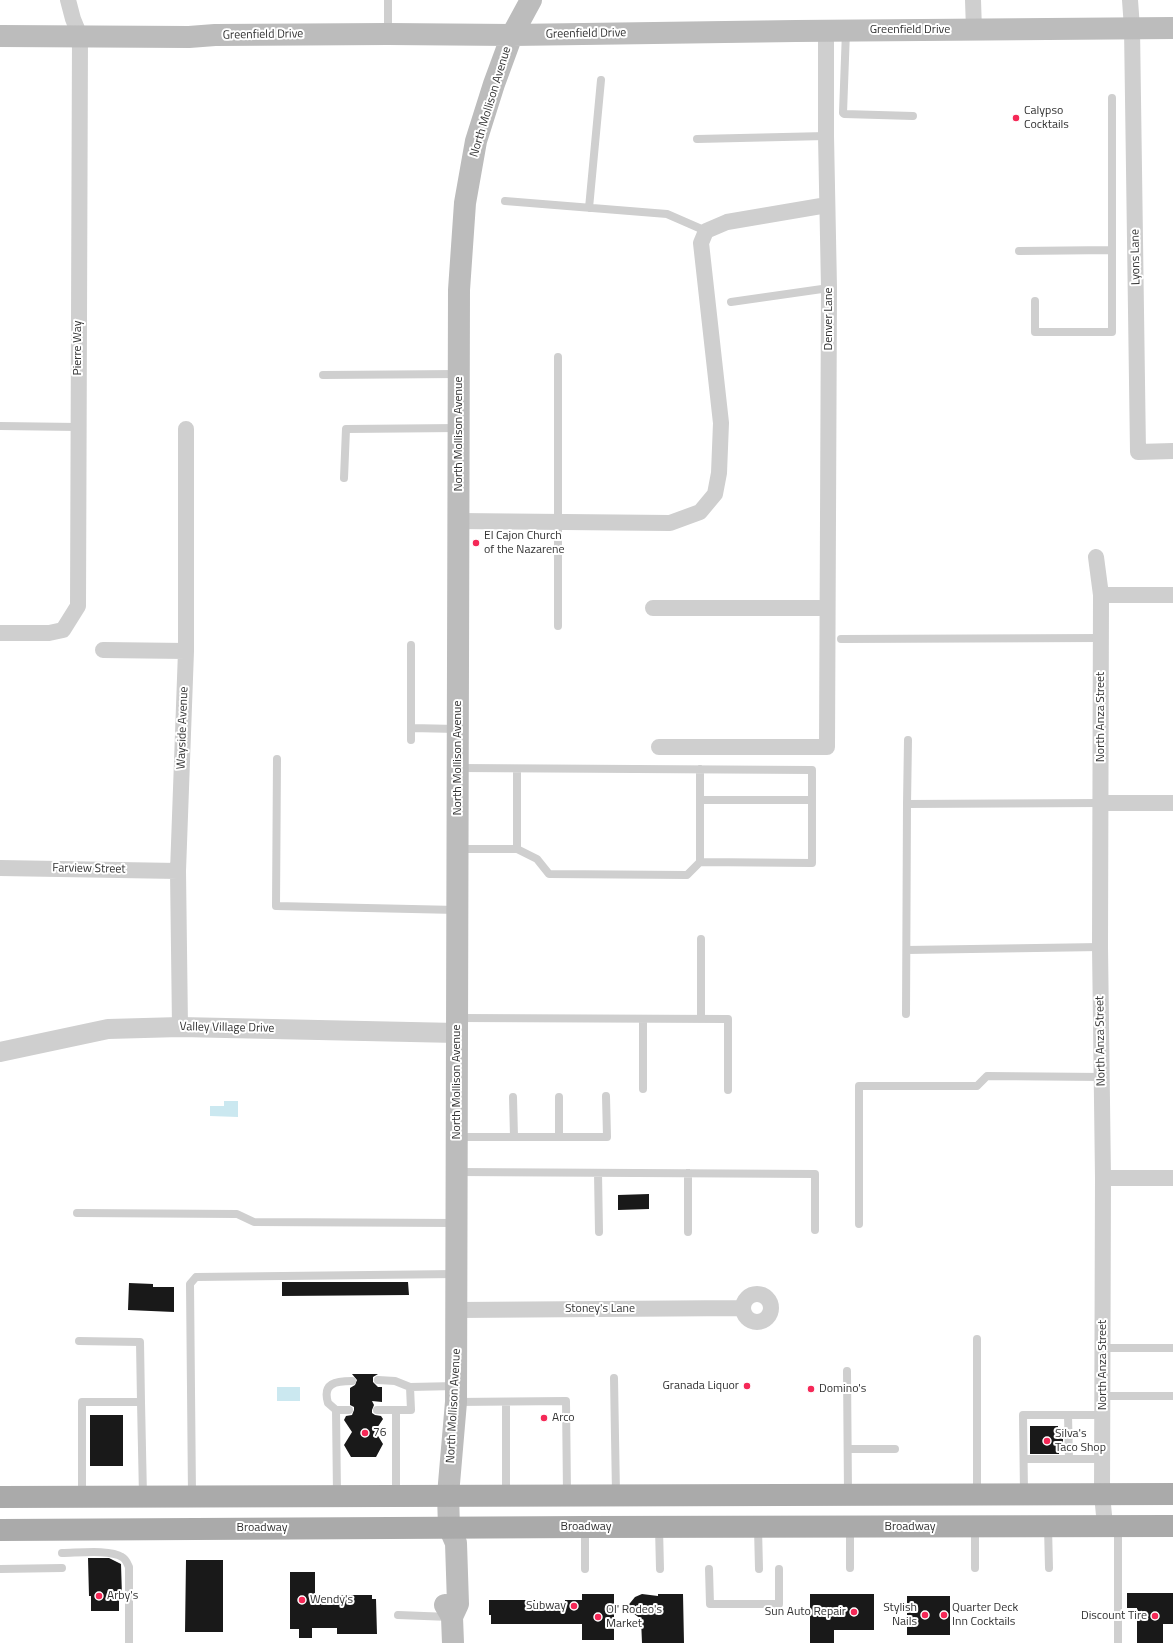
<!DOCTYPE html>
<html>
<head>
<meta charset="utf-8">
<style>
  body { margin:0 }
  canvas { display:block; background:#fff }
</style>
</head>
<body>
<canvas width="1173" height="1643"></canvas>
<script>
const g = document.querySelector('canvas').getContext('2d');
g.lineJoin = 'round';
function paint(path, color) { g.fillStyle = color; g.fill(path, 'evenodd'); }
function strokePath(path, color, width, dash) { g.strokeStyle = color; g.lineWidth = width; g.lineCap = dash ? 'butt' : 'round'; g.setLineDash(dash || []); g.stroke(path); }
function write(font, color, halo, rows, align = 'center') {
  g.font = font + ' "Titillium Web",sans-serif'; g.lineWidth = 4; g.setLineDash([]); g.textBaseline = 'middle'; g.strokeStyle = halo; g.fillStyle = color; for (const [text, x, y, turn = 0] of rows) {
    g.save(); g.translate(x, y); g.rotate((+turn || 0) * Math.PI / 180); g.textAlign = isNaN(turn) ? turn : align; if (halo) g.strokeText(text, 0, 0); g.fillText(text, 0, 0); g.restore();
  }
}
paint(new Path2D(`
  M224,1101H238V1117L210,1116V1106H224Z
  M277,1387H300V1401H277Z`), '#cbe8f0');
paint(new Path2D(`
  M649,1194V1209L618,1210V1195Z
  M282,1282H408L409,1295L282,1296Z
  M129,1283L153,1284V1287H174V1312L128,1310Z
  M352,1374H378L373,1377V1382L378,1387H382V1402L372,1401L374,1405L372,1410V1413L375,1415L381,1416L383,1419L375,1431L383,1444L376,1457H351L344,1445L352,1432L344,1420L346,1416L352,1415L354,1410V1407L350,1405V1388L355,1385L357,1380Z
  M90,1415H123V1466H90Z
  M1030,1426H1058V1432H1063V1450H1059V1454H1030Z
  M88,1558H109L121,1564L122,1596H119V1611H91V1596H89Z
  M186,1560H223V1632H185Z
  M290,1572H315V1599H340L339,1595H372V1599H376L377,1634H337V1628H312V1638H299V1629H290Z
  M1127,1593H1173V1624H1163V1643H1137V1608H1127Z
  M582,1594H614V1640H582V1624H491V1615H489V1600H535V1602H565V1600H582Z
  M642,1594L658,1596V1594H683L684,1643H642L641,1619L626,1608L635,1597Z
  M810,1594H874V1630H834V1643H810Z
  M907,1596H950V1635H907Z`), '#191919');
strokePath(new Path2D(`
  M388,0V33
  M846,31L843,113L844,114L913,116
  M697,139L826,136
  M505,201L667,214L706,231
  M589,208L601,80
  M1019,251L1112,250
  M1035,301V332H1112V98
  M731,302L829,288
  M323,375L458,374
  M0,426L78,427
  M344,478L346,429L458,428
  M558,626V357
  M841,639L1101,638
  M411,645V728
  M411,740V728L457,729
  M908,740L907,804L1100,803
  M277,759L276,906L457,910
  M700,769V862
  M700,800H812
  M458,849H517L537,859L549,874L687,875L700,862L812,863V770L459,768
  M517,849V769
  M701,939V1019
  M907,950L1100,947
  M906,1014L907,804
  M458,1018L728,1019V1090
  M643,1019V1089
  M513,1097L514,1137
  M559,1097V1137
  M458,1137H607L606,1096
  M458,1172L815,1174V1230
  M598,1173L599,1232
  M688,1173V1232
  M77,1213L237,1214L254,1222L456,1223
  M859,1224V1086H977L987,1076L1102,1077
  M977,1339V1494
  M79,1341L140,1342L141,1402
  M1103,1348H1173
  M847,1371L848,1494
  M614,1378L616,1494
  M378,1380L395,1381L410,1387
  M1103,1396H1173
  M456,1402L566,1401L567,1494
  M506,1402V1495
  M336,1410L328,1403C322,1383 336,1381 352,1381
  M377,1410H411L410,1387L456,1386
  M396,1410V1495
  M1068,1415L1069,1459
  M848,1449H895
  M1024,1459H1103
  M1024,1494L1023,1415H1103
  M82,1495V1402H141L143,1496
  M337,1495L336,1410H349
  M192,1496L190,1284L196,1277L456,1274
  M850,1527V1568
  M975,1527V1568
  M1048,1527L1049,1568
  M585,1528V1569
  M659,1528L660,1569
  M758,1528L759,1569
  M1118,1528V1643
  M62,1553C77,1553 110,1549 122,1557C126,1559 127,1563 129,1567V1643
  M0,1569L62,1568
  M709,1569L710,1604H779V1569
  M398,1615L450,1617`), '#cfcfcf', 8);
strokePath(new Path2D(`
  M973,0L974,30
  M1130,0L1132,28L1138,452L1173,451
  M458,521L670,523L700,512L715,494L719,473L721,423L701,243L706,231L727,222L827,205
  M1096,557L1101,595L1100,947L1103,1178L1102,1494L1105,1526
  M1101,595H1173
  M653,608H827
  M0,633H49L63,630L78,606L80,36L73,19L68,0
  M103,650L186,651
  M659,747H827L829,288L826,136V31
  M1100,803H1173
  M0,868L178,871
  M180,1027L178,871L186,651V429
  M1103,1178H1173
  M743 1308a14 14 0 1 1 28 0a14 14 0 1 1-28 0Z
  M457,1310L743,1308`), '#cfcfcf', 16);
strokePath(new Path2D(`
  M0,1052L108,1029L180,1027L457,1033`), '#cfcfcf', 20);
strokePath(new Path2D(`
  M0,36L189,37L215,35L388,34L512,35L796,31L1173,28
  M445,1605L452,1617L453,1643
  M452,1617L458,1604L456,1543L449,1527L448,1495L456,1402L459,290L465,203L476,141L494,84L512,35L531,0`), '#bcbcbc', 22);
strokePath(new Path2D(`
  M0,1497L1173,1494
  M0,1530L585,1527L1173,1526`), '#aaa', 22);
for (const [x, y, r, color] of [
  [1016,118,4,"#f52857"],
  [476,543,4,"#f52857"],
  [747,1386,4,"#f52857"],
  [811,1389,4,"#f52857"],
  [544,1418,4,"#f52857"],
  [365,1433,4,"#f52857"],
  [1047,1441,4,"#f52857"],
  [99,1596,4,"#f52857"],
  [302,1600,4,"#f52857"],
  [574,1606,4,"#f52857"],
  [854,1612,4,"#f52857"],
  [925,1615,4,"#f52857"],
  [944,1615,4,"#f52857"],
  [1155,1616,4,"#f52857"],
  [598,1617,4,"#f52857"]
]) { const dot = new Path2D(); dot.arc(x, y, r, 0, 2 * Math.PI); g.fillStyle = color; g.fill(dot); strokePath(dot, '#fff', 1.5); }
write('12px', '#323232', '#fff', [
  ["Greenfield Drive",910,30],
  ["Greenfield Drive",586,34,-1],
  ["Greenfield Drive",263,35,-1],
  ["North Mollison Avenue",491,102,-73],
  ["Lyons Lane",1136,257,-91],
  ["Denver Lane",829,319,-90],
  ["Pierre Way",78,348,-90],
  ["North Mollison Avenue",459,434,-90],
  ["North Anza Street",1101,717,-90],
  ["Wayside Avenue",183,728,-88],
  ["North Mollison Avenue",458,758,-90],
  ["Farview Street",89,869,1],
  ["Valley Village Drive",227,1028,1],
  ["North Anza Street",1101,1041,-91],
  ["North Mollison Avenue",457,1082,-90],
  ["Stoney's Lane",600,1309],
  ["North Anza Street",1103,1365,-90],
  ["North Mollison Avenue",454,1406,-87],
  ["Broadway",586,1527],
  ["Broadway",910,1527],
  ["Broadway",262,1528]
]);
write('12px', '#323232', '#fff', [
  ["Calypso",1024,111],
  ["Cocktails",1024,125],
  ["El Cajon Church",484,536],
  ["of the Nazarene",484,550],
  ["Granada Liquor",739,1386,"right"],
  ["Domino's",819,1389],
  ["Arco",552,1418],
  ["76",373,1433],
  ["Silva's",1055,1434],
  ["Taco Shop",1055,1448],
  ["Arby's",107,1596],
  ["Wendy's",310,1600],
  ["Subway",566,1606,"right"],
  ["Stylish",917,1608,"right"],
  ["Nails",917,1622,"right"],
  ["Quarter Deck",952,1608],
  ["Inn Cocktails",952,1622],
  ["Ol' Rodeo's",606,1610],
  ["Market",606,1624],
  ["Sun Auto Repair",846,1612,"right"],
  ["Discount Tire",1147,1616,"right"]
], 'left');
</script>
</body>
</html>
